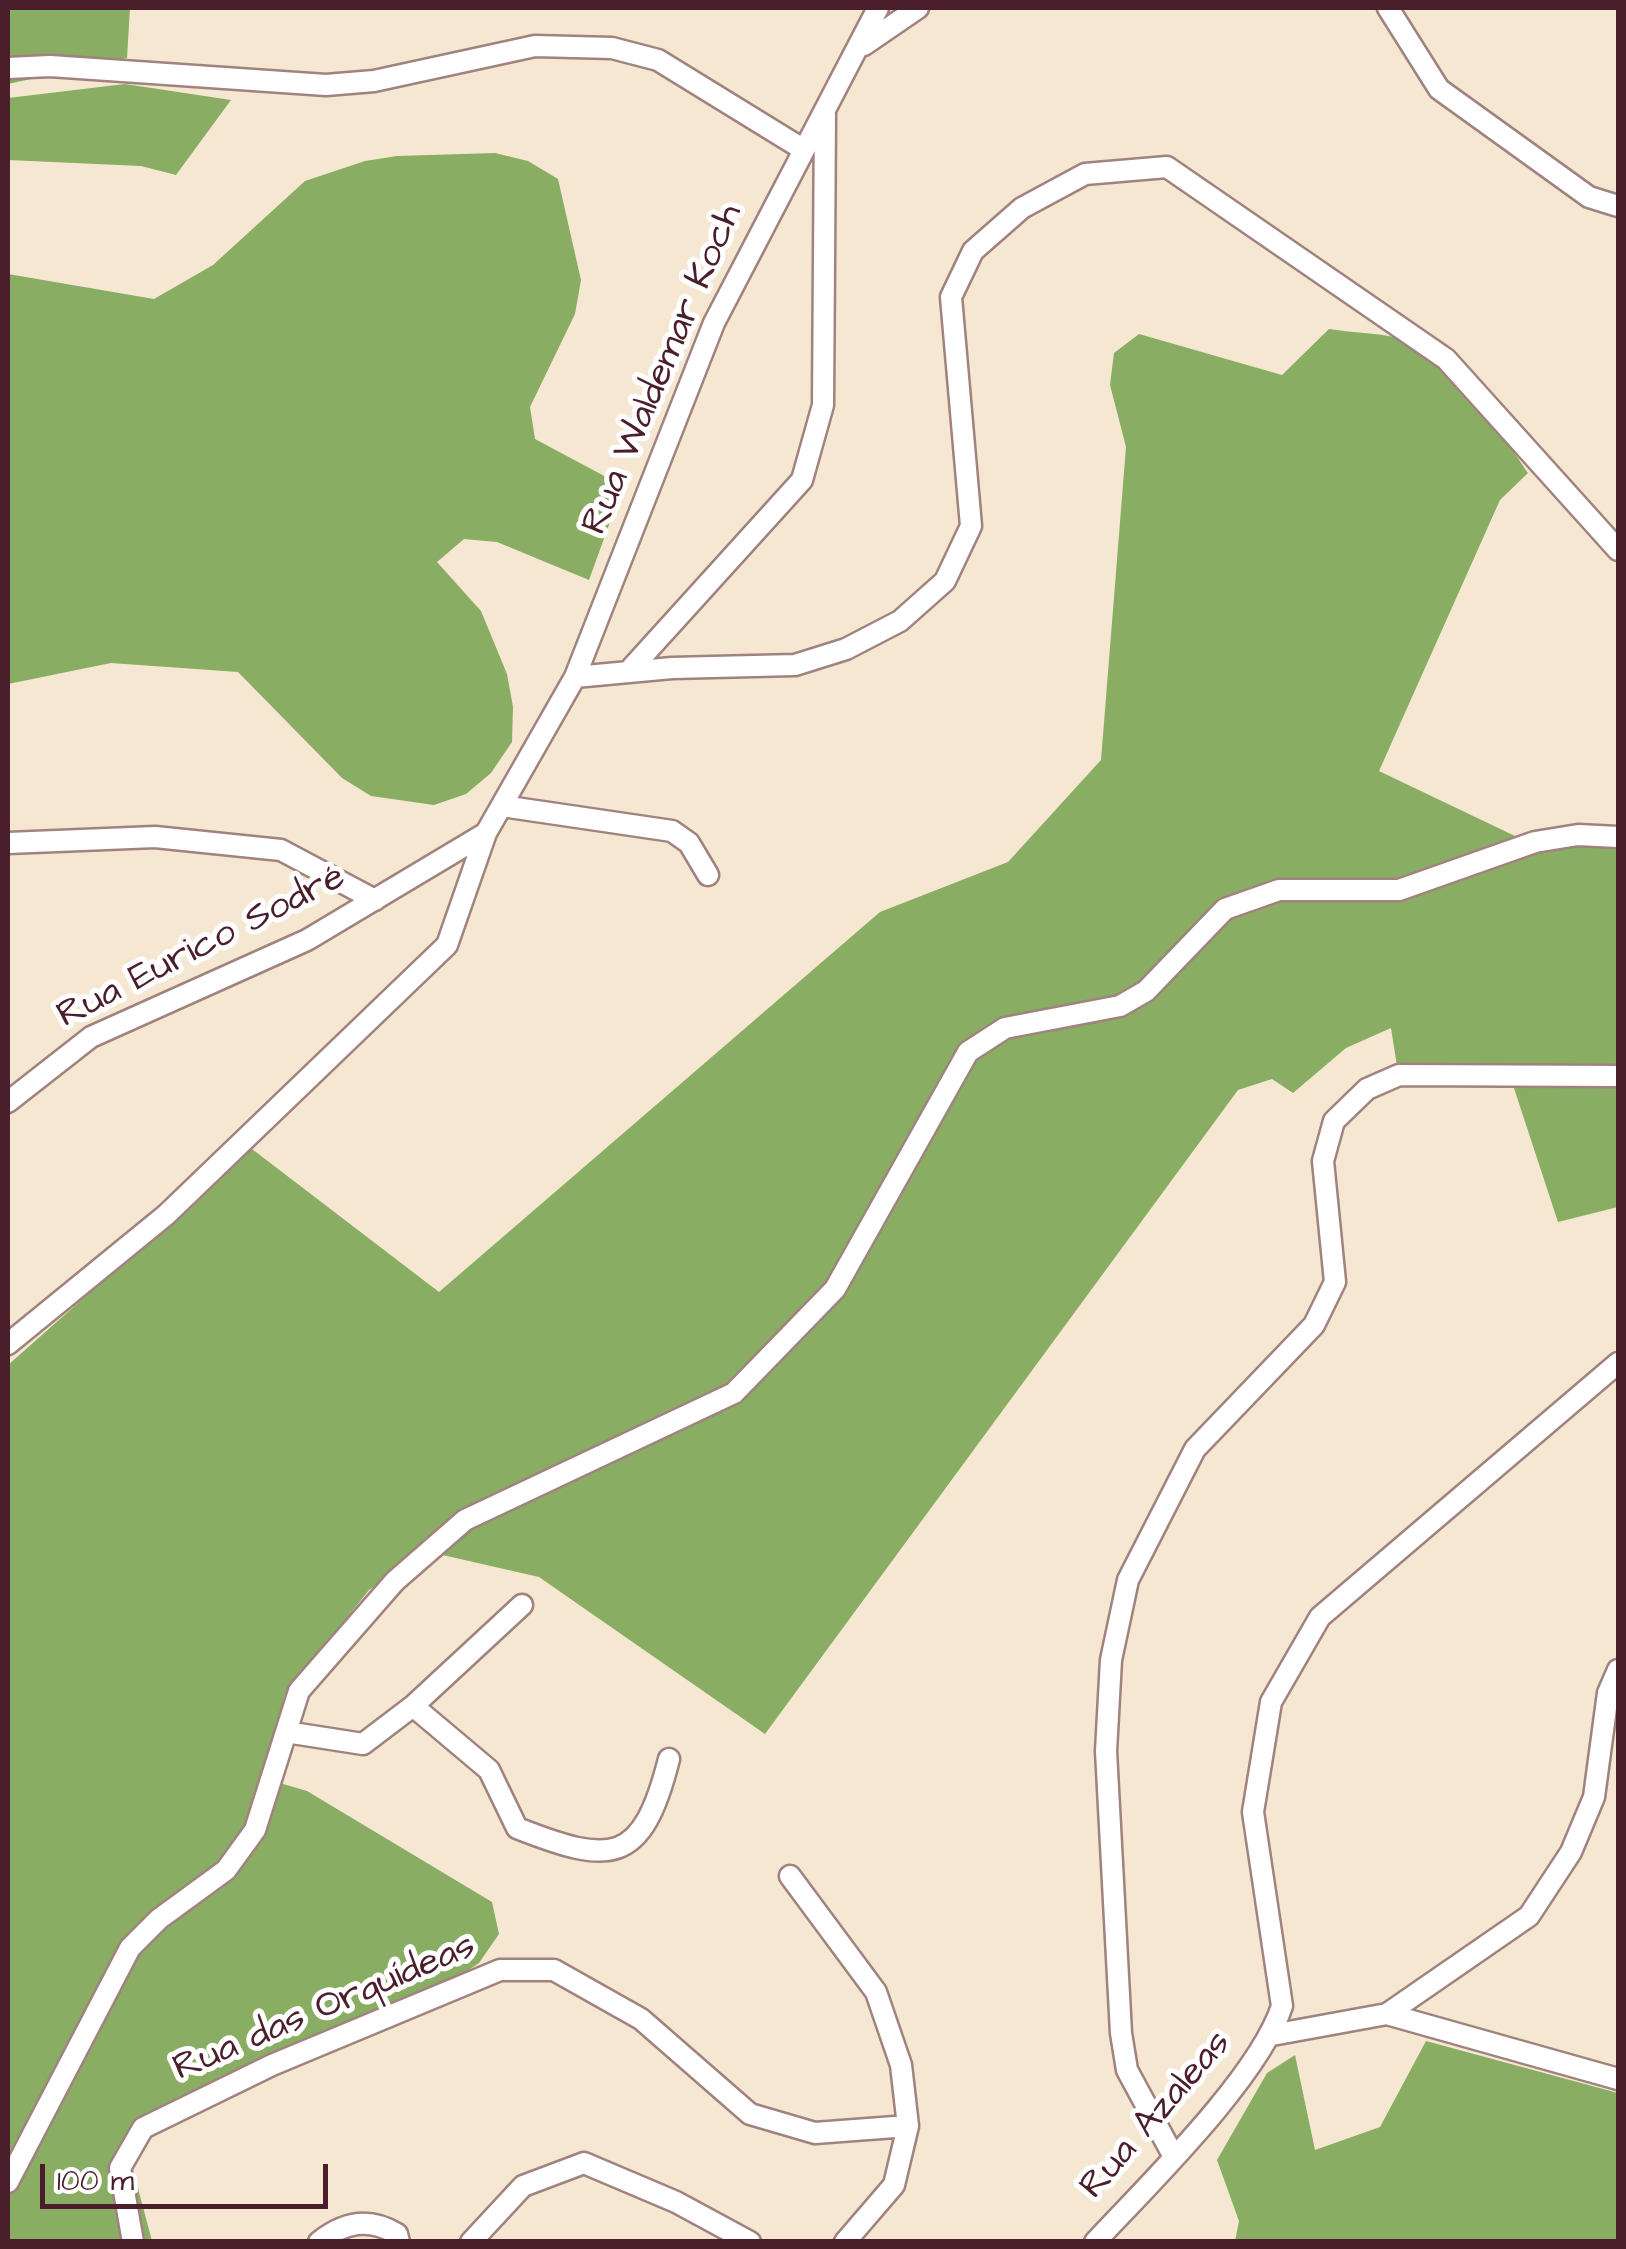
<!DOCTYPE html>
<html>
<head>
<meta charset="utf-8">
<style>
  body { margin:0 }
  #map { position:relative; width:1626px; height:2249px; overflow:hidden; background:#f5e7d1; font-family:"Architects Daughter",sans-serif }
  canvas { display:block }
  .frame { position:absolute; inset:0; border:10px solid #4a1f2b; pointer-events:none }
  .scale { position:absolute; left:40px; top:2164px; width:288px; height:45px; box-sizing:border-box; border:5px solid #4a1f2b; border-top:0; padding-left:12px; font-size:30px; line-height:35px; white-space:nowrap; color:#4a1f2b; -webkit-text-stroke:8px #fff; paint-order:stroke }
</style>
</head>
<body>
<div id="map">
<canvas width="1626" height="2249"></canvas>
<div class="frame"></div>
<div class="scale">100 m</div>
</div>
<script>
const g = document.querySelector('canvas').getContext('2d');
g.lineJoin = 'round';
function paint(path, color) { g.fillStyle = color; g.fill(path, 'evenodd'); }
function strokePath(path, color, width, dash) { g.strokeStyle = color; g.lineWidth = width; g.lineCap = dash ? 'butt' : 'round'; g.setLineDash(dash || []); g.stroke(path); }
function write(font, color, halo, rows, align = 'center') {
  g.font = font + ' "Architects Daughter",sans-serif'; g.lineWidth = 10; g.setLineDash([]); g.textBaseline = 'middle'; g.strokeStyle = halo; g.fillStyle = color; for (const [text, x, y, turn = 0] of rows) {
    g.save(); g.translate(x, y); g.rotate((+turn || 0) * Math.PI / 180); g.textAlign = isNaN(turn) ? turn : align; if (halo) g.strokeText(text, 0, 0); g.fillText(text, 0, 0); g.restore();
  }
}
paint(new Path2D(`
  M8,8H130L127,58L8,84Z
  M125,84L231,100L176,175L141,166L8,160V98Z
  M495,153L528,161L558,179L581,280L575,314L530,407L535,439L623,486L589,580L497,542L464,539L437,562L481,611L507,674L513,707L512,742L491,773L466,794L434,805L371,796L342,778L238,672L111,663L8,684V274L154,299L213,265L305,181L365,161L397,156Z
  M1329,329C1354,333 1384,333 1407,340C1455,356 1501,433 1528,473L1500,500L1379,771L1515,836L1618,835V1207L1558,1222L1507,1067L1397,1066L1391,1028L1346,1048L1293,1093L1272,1079L1238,1090L765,1734L539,1577L425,1551L369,1590L284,1696L273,1781L307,1791L492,1902L499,1934L479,1963L452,1981L127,2147L152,2241H8V1365L252,1149L439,1292L880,912L1008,862L1101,760L1126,447L1110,385L1114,353L1139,334L1282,375Z
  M1426,2041L1618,2093V2241H1235L1239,2221L1217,2160L1267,2073L1295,2055L1315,2150L1380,2127Z`), '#89ad63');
const minor = new Path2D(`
  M1388,8L1439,89L1589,197L1618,206
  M864,45L918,8
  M8,68L50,66L326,85L374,81L535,46L612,48L658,60L801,148
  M628,672L802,480L823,405L825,114
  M575,677L672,668L795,665L846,649L900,621L945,581L971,526L951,297L973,251L1022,208L1085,174L1167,167L1446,359L1618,550
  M502,806L672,831L689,843L708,875
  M8,843L155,837L281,850L375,900
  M8,1102L91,1037L307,940L486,833L575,677L714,323L878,8
  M8,1344L166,1215L447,945L486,833
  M413,1706L489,1770L517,1828C611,1865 642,1866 669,1759
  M286,1732L363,1744L413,1706L522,1605
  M790,1876L876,1992L901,2065L908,2126L894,2185L845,2242
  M1387,2014L1618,2079
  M1272,2035L1387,2014L1529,1916L1571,1852L1594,1797L1608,1693L1618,1670
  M1174,2157L1127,2070L1121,2033L1106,1751L1111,1660L1128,1580L1195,1449L1314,1325L1335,1282L1323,1161L1334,1121L1367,1089L1399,1075L1618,1076
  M8,2182L130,1948L159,1919L226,1870L255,1830L299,1691L395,1581L465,1520L734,1393L835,1289L968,1052L1005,1028L1120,1006L1146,991L1225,909L1279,890H1399L1535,842L1578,835L1618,837
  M133,2242L120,2168L143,2128L272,2065L500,1970H554L641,2019L750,2114L815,2133L908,2126
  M319,2242C344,2222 369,2217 397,2234L399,2242
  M471,2242L523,2186L584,2163L676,2202L750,2242
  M1095,2242C1148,2185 1259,2077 1282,2006L1253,1812L1271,1702L1320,1617L1618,1363`);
strokePath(minor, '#a0837e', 25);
strokePath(minor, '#fff', 20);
write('38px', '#4a1f2b', '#fff', [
  ["Rua Waldemar Koch",664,370,-67],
  ["Rua Eurico Sodré",202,948,-27],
  ["Rua das Orquídeas",325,2009,-23],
  ["Rua Azaleas",1157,2116,-49]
]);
</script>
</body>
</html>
